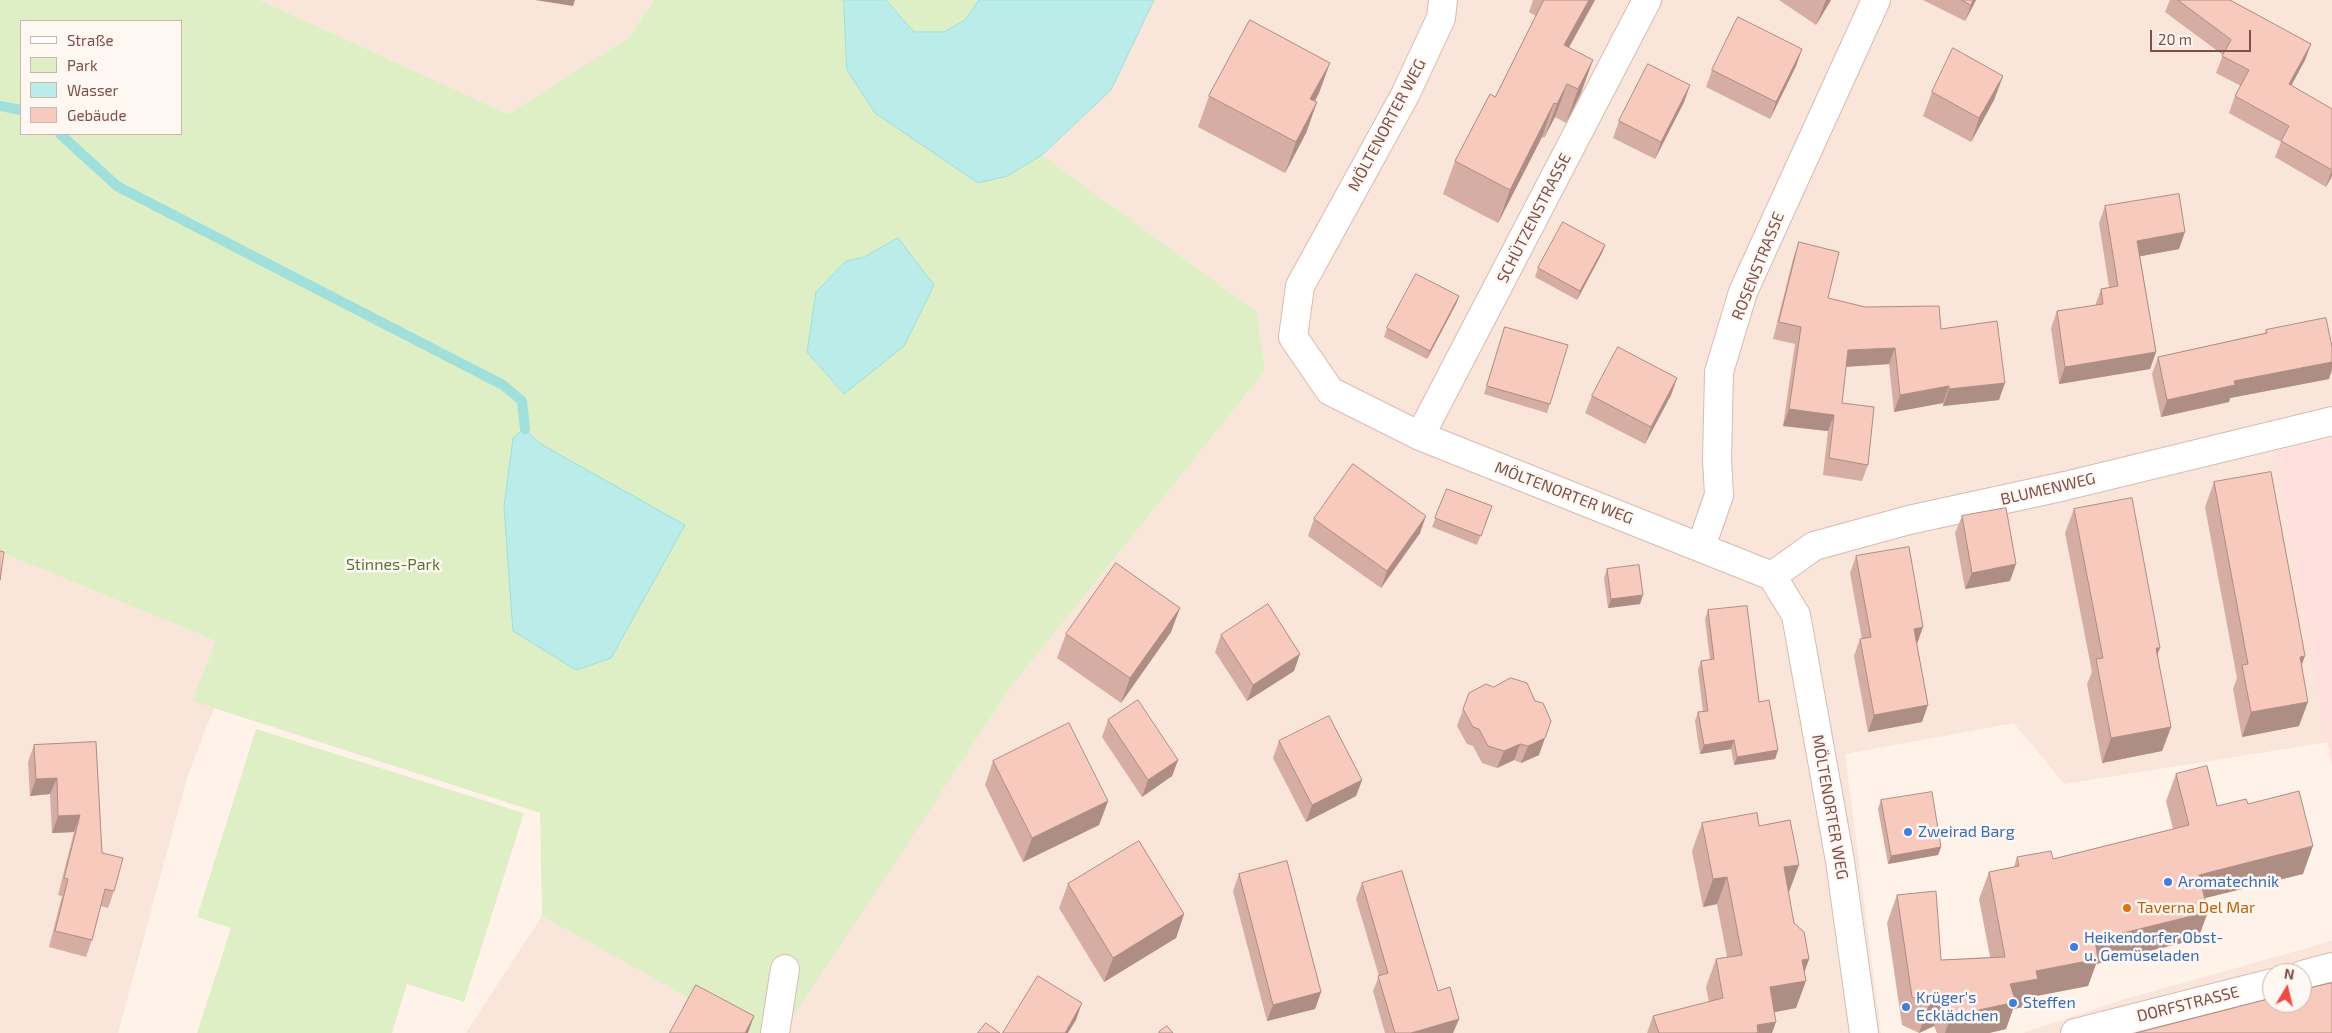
<!DOCTYPE html>
<html>
<head>
<meta charset="utf-8">
<style>
  body { margin:0 }
  #map { position:relative; width:2332px; height:1033px; overflow:hidden; background:#fff2e9; font-family:"Exo 2",sans-serif }
  canvas { display:block }
  .legend { position:absolute; left:20px; top:20px; width:162px; height:115px; box-sizing:border-box; background:#fff7f2; border:1px solid #cbb5ae; margin:0; padding:6px 9px; list-style:none; font-size:15px; color:#7e5148 }
  .legend li { display:flex; align-items:center; gap:10px; height:25px }
  .legend b { width:25px; border:1px solid #cbb5ae }
  .north { position:absolute; left:2262px; top:963px; width:50px; height:50px; box-sizing:border-box; background:#fff7f2; border:1px solid #cbb5ae; border-radius:50%; rotate:9deg; font-size:14px; font-weight:700; line-height:20px; text-align:center; color:#7e5148 }
  .north::after { content:''; display:block; margin:auto; width:18px; height:22px; background:#f64641; clip-path:polygon(50% 0,100% 100%,50% 72%,0 100%) }
  .scale { position:absolute; left:2150px; top:30px; width:101px; height:22px; box-sizing:border-box; border:2px solid #7e5148; border-top:0; padding-left:6px; font-size:15px; line-height:18px; white-space:nowrap; color:#7e5148; -webkit-text-stroke:4px #fff7f2; paint-order:stroke }
</style>
</head>
<body>
<div id="map">
<canvas width="2332" height="1033"></canvas>
<ul class="legend">
<li><b style="height:6px;background:#fff"></b>Straße</li>
<li><b style="height:14px;background:#deefc5"></b>Park</li>
<li><b style="height:14px;background:#baece9"></b>Wasser</li>
<li><b style="height:14px;background:#f8c9bd"></b>Gebäude</li>
</ul>
<div class="north">N</div>
<div class="scale">20 m</div>
</div>
<script>
const g = document.querySelector('canvas').getContext('2d');
g.lineJoin = 'round';
function paint(path, color) { g.fillStyle = color; g.fill(path, 'evenodd'); }
function strokePath(path, color, width, dash) { g.strokeStyle = color; g.lineWidth = width; g.lineCap = dash ? 'butt' : 'round'; g.setLineDash(dash || []); g.stroke(path); }
function write(font, color, halo, rows, align = 'center') {
  g.font = font + ' "Exo 2",sans-serif'; g.lineWidth = 5; g.setLineDash([]); g.textBaseline = 'middle'; g.strokeStyle = halo; g.fillStyle = color; for (const [text, x, y, turn = 0] of rows) {
    g.save(); g.translate(x, y); g.rotate((+turn || 0) * Math.PI / 180); g.textAlign = isNaN(turn) ? turn : align; if (halo) g.strokeText(text, 0, 0); g.fillText(text, 0, 0); g.restore();
  }
}
paint(new Path2D(`
  M260,0H654L628,38L508,114Z
  M1154,0H2332V438L2273,451L2329,742L2064,784L2014,723L1845,754L1881,1033H782L1014,683L1265,371L1257,312L1042,155L1111,90Z
  M0,552L216,641L193,701L214,708L187,778L118,1033H0Z
  M542,916L751,1033H466Z
  M2332,941V1033H2023L2122,1000ZM2272,973H2302V1003H2272Z`), '#f9e5d9');
paint(new Path2D(`
  M2332,438V766L2273,451Z`), '#ffe0dd');
paint(new Path2D(`
  M0,0H260L508,114L628,38L654,0H844L847,70L1007,176L1042,155L1257,312L1265,371L1014,683L782,1033H751L542,916L540,813L192,701L216,641L0,552ZM21,21H181V134H21ZM898,238L844,394H843L807,352L845,261L864,257Z
  M886,0H979L965,20L944,32H914Z
  M256,729L524,813L464,1002L407,984L392,1033H197L231,928L197,917Z`), '#deefc5');
const water = new Path2D(`
  M844,0H886L914,32H944L965,20L979,0H1154L1111,90L1042,155L1007,176L978,183L875,113L847,70Z
  M898,238L934,285L904,346L844,394L807,352L816,292L846,261L864,257Z
  M525,429L539,443L685,525L611,658L576,670L513,631L504,507L513,438Z`);
paint(water, '#baece9');
strokePath(water, '#9fdfdc', 1);
strokePath(new Path2D(`
  M0,106L21,110
  M60,134L117,186L503,385L522,401L525,429`), '#9fdfdc', 10);
const minor = new Path2D(`
  M1443,0L1441,18L1405,95L1300,286L1293,337L1330,391L1420,436L1772,576L1796,615L1840,861L1864,1033
  M1420,436L1647,0
  M1701,547L1719,495L1717,459L1719,372L1743,292L1876,0
  M1772,576L1814,546L1909,520L2065,486L2332,421
  M2302,975L2332,967
  M775,1033L785,969
  M2075,1033L2272,983`);
strokePath(minor, '#d8bbb1', 30);
strokePath(minor, '#fff', 28);
paint(new Path2D(`
  M1533,0H1595L1569,47L1581,93L1566,123L1555,117L1544,138L1542,137L1498,223L1443,194L1455,161L1495,97L1536,16L1529,12Z
  M1779,0H1831L1816,25Z
  M1923,0H1976L1965,21Z
  M2170,0H2230L2311,44L2305,60L2291,85L2332,109V176L2326,187L2275,157L2281,142L2229,113L2235,96L2241,86L2216,73L2223,55L2165,12Z
  M1802,49L1796,66L1770,119L1706,87L1712,70Z
  M2003,76L1994,100L1971,142L1923,116L1932,92Z
  M1690,85L1684,102L1655,159L1613,138L1619,121Z
  M1319,93L1315,101L1317,102L1306,133L1285,173L1198,127L1209,96Z
  M2105,206L2179,249L2140,256L2156,352L2150,369L2059,384L2051,328L2057,311L2095,306L2101,289L2109,287L2099,223Z
  M1799,242L1828,298L1941,329L1999,400L1943,406V403L1894,412L1889,364L1846,367L1842,403L1868,465L1862,481L1823,475L1828,431L1783,426L1795,344L1773,339L1793,259Z
  M1605,245L1602,253L1577,300L1535,277L1538,268Z
  M1459,296L1456,304L1427,359L1384,337L1387,328Z
  M1505,327L1550,404L1547,413L1484,394Z
  M2266,330L2329,379L2230,398L2229,402L2161,417L2152,374L2158,357L2265,333Z
  M1677,378L1671,395L1645,444L1585,413L1592,396Z
  M2214,482L2302,665L2299,726L2242,737L2233,689L2237,678L2205,507Z
  M1447,489L1492,506L1477,545L1432,527Z
  M2074,509L2157,656L2171,727L2162,751L2102,763L2087,684L2092,672L2065,533Z
  M1962,516L2010,581L1965,589L1955,533Z
  M1314,519L1420,533L1381,588L1308,536Z
  M1856,556L1917,644L1922,722L1868,732L1854,656L1860,639H1862L1850,573Z
  M1607,569L1640,604L1608,608L1604,578Z
  M1708,610L1759,702L1778,750L1775,759L1734,765L1731,749L1700,754L1695,721L1698,712L1703,711L1698,670L1701,661L1710,660L1705,619Z
  M1171,632L1121,703L1057,658L1066,634Z
  M1221,635L1294,671L1247,701L1215,652Z
  M1469,693L1539,755L1521,763L1514,760L1497,768L1482,763L1473,746L1467,744L1457,726Z
  M1108,720L1178,760L1172,776L1142,797L1102,737Z
  M1279,741L1362,780L1356,796L1306,822L1273,758Z
  M96,742L102,853L114,891L108,908L101,906L92,940L86,957L49,947L62,896L58,895L74,832L52,833L50,794L30,796L28,762L34,745Z
  M993,761L1108,801L1099,825L1023,862L985,785Z
  M2176,774L2217,806L2248,804L2303,874L2205,898L2198,939L2096,964L2088,986L2031,997L2028,1006L2013,1009L2006,1029L1989,1033H1937L1934,1026L1919,1033L1902,1025L1887,923L1897,895L1941,960L1990,957L1979,899L1989,872L2014,867L2017,857L2053,859L2173,829L2166,801Z
  M1881,800L1941,847L1938,855L1888,864L1878,809Z
  M1702,823L1759,826L1789,892H1788L1794,923L1809,959L1804,973L1796,1008L1774,1012L1772,1033H1647L1653,1016L1709,1002L1706,987L1716,959L1727,957L1717,904L1703,907L1692,851Z
  M1239,874L1321,992L1315,1009L1267,1021L1233,891Z
  M1362,883L1459,1019L1453,1033H1385L1373,991L1379,976L1356,899Z
  M1068,884L1184,914L1176,938L1104,982L1059,908Z`), '#d5ada3');
paint(new Path2D(`
  M535,0H575L573,6Z
  M1589,0H1595L1552,78L1564,45Z
  M1826,0H1831L1816,25Z
  M1973,0H1976L1965,21L1971,5Z
  M2311,44L2305,60L2283,101L2289,84Z
  M1802,49L1796,66L1770,119L1776,102Z
  M1593,60L1581,93L1566,123L1578,89Z
  M1330,63L1319,93L1299,130L1310,99Z
  M2003,76L1994,100L1971,142L1979,118Z
  M1567,84L1555,117L1544,138L1557,104Z
  M1690,85L1684,102L1655,159L1661,142Z
  M1317,102L1306,133L1285,173L1296,142Z
  M1554,103L1542,137L1498,223L1510,190Z
  M2332,170V176L2326,187Z
  M2185,232L2179,249L2131,258L2137,241Z
  M1605,245L1602,253L1577,300L1580,291Z
  M1459,296L1456,304L1427,359L1430,351Z
  M1895,348L1889,364L1842,367L1848,350Z
  M2156,352L2150,369L2059,384L2065,367Z
  M2332,362V370L2329,379L2230,398L2229,402L2161,417L2167,400L2234,381Z
  M1677,378L1671,395L1645,444L1651,427Z
  M2005,383L1999,400L1943,406L1949,389Z
  M1949,386L1943,403L1894,412L1900,395Z
  M1789,409L1834,415L1828,431L1783,426Z
  M1426,516L1420,533L1381,588L1387,571Z
  M2016,564L2010,581L1965,589L1972,573Z
  M1643,595L1640,604L1608,608L1611,599Z
  M1180,608L1171,632L1121,703L1130,678Z
  M1923,627L1917,644L1908,646L1914,629Z
  M2156,648H2160L2151,672Z
  M1300,654L1294,671L1247,701L1253,685Z
  M2305,656L2296,680L2300,657Z
  M2308,702L2299,726L2242,737L2251,712Z
  M1928,705L1922,722L1868,732L1874,715Z
  M2171,727L2162,751L2102,763L2111,738Z
  M1545,738L1539,755L1521,763L1528,746Z
  M1734,740L1731,749L1700,754L1704,745Z
  M1520,744L1514,760L1497,768L1504,751Z
  M1778,750L1775,759L1734,765L1737,757Z
  M1178,760L1172,776L1142,797L1148,780Z
  M57,778L50,794L30,796L36,779Z
  M1362,780L1356,796L1306,822L1312,805Z
  M1108,801L1099,825L1023,862L1032,838Z
  M80,815L74,832L52,833L58,816Z
  M2313,846L2303,874L2189,902L2199,875Z
  M1941,847L1938,855L1888,864L1891,856Z
  M1799,865L1789,892L1774,895L1784,867Z
  M1727,877L1717,904L1703,907L1713,879Z
  M2208,912L2198,939L2096,964L2088,986L2031,997L2028,1006L2013,1009L2006,1029L1989,1033H1945L1951,1016L2010,984L2095,940Z
  M1184,914L1176,938L1104,982L1113,958Z
  M1809,959L1801,981H1806L1796,1008L1760,1015L1770,987L1802,960Z
  M1321,992L1315,1009L1267,1021L1273,1005Z
  M1944,998L1934,1026L1919,1033L1929,1005Z
  M1082,1003L1076,1020L1068,1033H1065Z
  M754,1016L748,1033H745Z
  M1459,1019L1453,1033H1411Z
  M1776,1022L1772,1033H1754L1757,1025Z`), '#ae8d84');
const building = new Path2D(`
  M1544,0H1589L1564,45L1593,60L1578,89L1567,84L1557,104L1554,103L1510,190L1455,161L1490,94L1495,97Z
  M1962,0H1973L1971,5Z
  M2178,0H2230L2311,44L2289,84L2332,109V170L2281,141L2289,126L2235,96L2249,70L2222,56L2231,40Z
  M1738,17L1802,49L1776,102L1712,70Z
  M1250,20L1330,63L1310,99L1317,102L1296,142L1209,96Z
  M1953,48L2003,76L1979,118L1932,92Z
  M1648,64L1690,85L1661,142L1619,121Z
  M2179,194L2185,232L2137,241L2156,352L2065,367L2057,311L2103,304L2101,289L2118,286L2105,206Z
  M1563,222L1605,245L1580,291L1538,268Z
  M1799,242L1839,252L1828,298L1865,307L1939,306L1941,329L1997,321L2005,383L1949,389V386L1900,395L1895,348L1848,350L1842,403L1874,407L1868,465L1829,458L1834,415L1789,409L1801,327L1779,322Z
  M1416,274L1459,296L1430,351L1387,328Z
  M2326,318L2332,347V362L2234,381L2235,385L2167,400L2158,357L2267,333L2266,330Z
  M1505,327L1568,345L1550,404L1487,386Z
  M1618,347L1677,378L1651,427L1592,396Z
  M1353,464L1426,516L1387,571L1314,519Z
  M2271,472L2305,656L2300,657L2308,702L2251,712L2242,665L2248,664L2214,482Z
  M1447,489L1492,506L1481,536L1435,518Z
  M2132,498L2160,648H2156L2171,727L2111,738L2096,659L2103,658L2074,509Z
  M2006,508L2016,564L1972,573L1962,516Z
  M1909,547L1923,627L1914,629L1928,705L1874,715L1860,639L1871,637L1856,556Z
  M0,551L4,552L0,580Z
  M1116,563L1180,608L1130,678L1066,634Z
  M1639,565L1643,595L1611,599L1607,569Z
  M1268,604L1300,654L1253,685L1221,635Z
  M1747,606L1759,702L1769,700L1778,750L1737,757L1734,740L1704,745L1698,712L1708,711L1701,661L1714,659L1708,610Z
  M1511,678L1527,683L1535,701L1543,703L1551,721L1545,738L1528,746L1520,744L1504,751L1488,746L1479,729L1473,727L1463,709L1469,693L1486,684L1493,687Z
  M1138,700L1178,760L1148,780L1108,720Z
  M1329,716L1362,780L1312,805L1279,741Z
  M1069,723L1108,801L1032,838L993,761Z
  M96,742L102,853L123,858L114,891L105,889L92,940L55,931L68,879L64,878L80,815L58,816L57,778L36,779L34,745Z
  M2207,766L2217,806L2246,799L2248,804L2299,791L2313,846L2199,875L2208,912L2095,940L2098,959L2036,971L2038,979L2010,984L2016,1002L1951,1016L1944,998L1929,1005L1912,997L1897,895L1936,891L1941,960L2005,957L1989,872L2019,866L2017,857L2051,851L2053,859L2189,825L2176,774Z
  M1932,792L1941,847L1891,856L1881,800Z
  M1757,813L1759,826L1790,820L1799,865L1784,867L1794,923L1804,932L1809,959L1802,960L1806,981L1770,987L1776,1022L1757,1025L1758,1032L1756,1033H1659L1653,1016L1723,998L1716,959L1742,955L1727,877L1713,879L1702,823Z
  M1139,841L1184,914L1113,958L1068,884Z
  M1287,861L1321,992L1273,1005L1239,874Z
  M1402,871L1438,991L1450,987L1459,1019L1411,1033H1395L1378,976L1388,973L1362,883Z
  M1038,976L1082,1003L1065,1033H1003Z
  M2332,983V1033H2136L2272,998V1003H2302V990Z
  M696,985L754,1016L745,1033H670Z
  M986,1023L1000,1033H978Z
  M1167,1026L1173,1033H1159V1032Z`);
paint(building, '#f8c9bd');
strokePath(building, '#ae8d84', 1);
for (const [x, y, r, color] of [
  [1908,832,5,"#3f7fe0"],
  [2168,882,5,"#3f7fe0"],
  [2127,908,5,"#e8710a"],
  [2074,947,5,"#3f7fe0"],
  [2013,1003,5,"#3f7fe0"],
  [1906,1007,5,"#3f7fe0"]
]) { const dot = new Path2D(); dot.arc(x, y, r, 0, 2 * Math.PI); g.fillStyle = color; g.fill(dot); strokePath(dot, '#fff7f2', 2); }
write('16px', '#7e5148', '#fff7f2', [
  ["MÖLTENORTER WEG",1387,125,-62],
  ["SCHÜTZENSTRASSE",1534,218,-63],
  ["ROSENSTRASSE",1758,266,-68],
  ["BLUMENWEG",2048,489,-13],
  ["MÖLTENORTER WEG",1564,493,21],
  ["MÖLTENORTER WEG",1830,807,80],
  ["DORFSTRASSE",2188,1004,-14]
]);
write('16px', '#587839', '#fff7f2', [
  ["Stinnes-Park",393,565]
]);
write('16px', '#366cbe', '#fff7f2', [
  ["Zweirad Barg",1918,832],
  ["Aromatechnik",2178,882],
  ["Heikendorfer Obst-",2084,938],
  ["u. Gemüseladen",2084,956],
  ["Krüger's",1916,998],
  ["Ecklädchen",1916,1016],
  ["Steffen",2023,1003]
], 'left');
write('16px', '#c56008', '#fff7f2', [
  ["Taverna Del Mar",2137,908]
], 'left');
</script>
</body>
</html>
